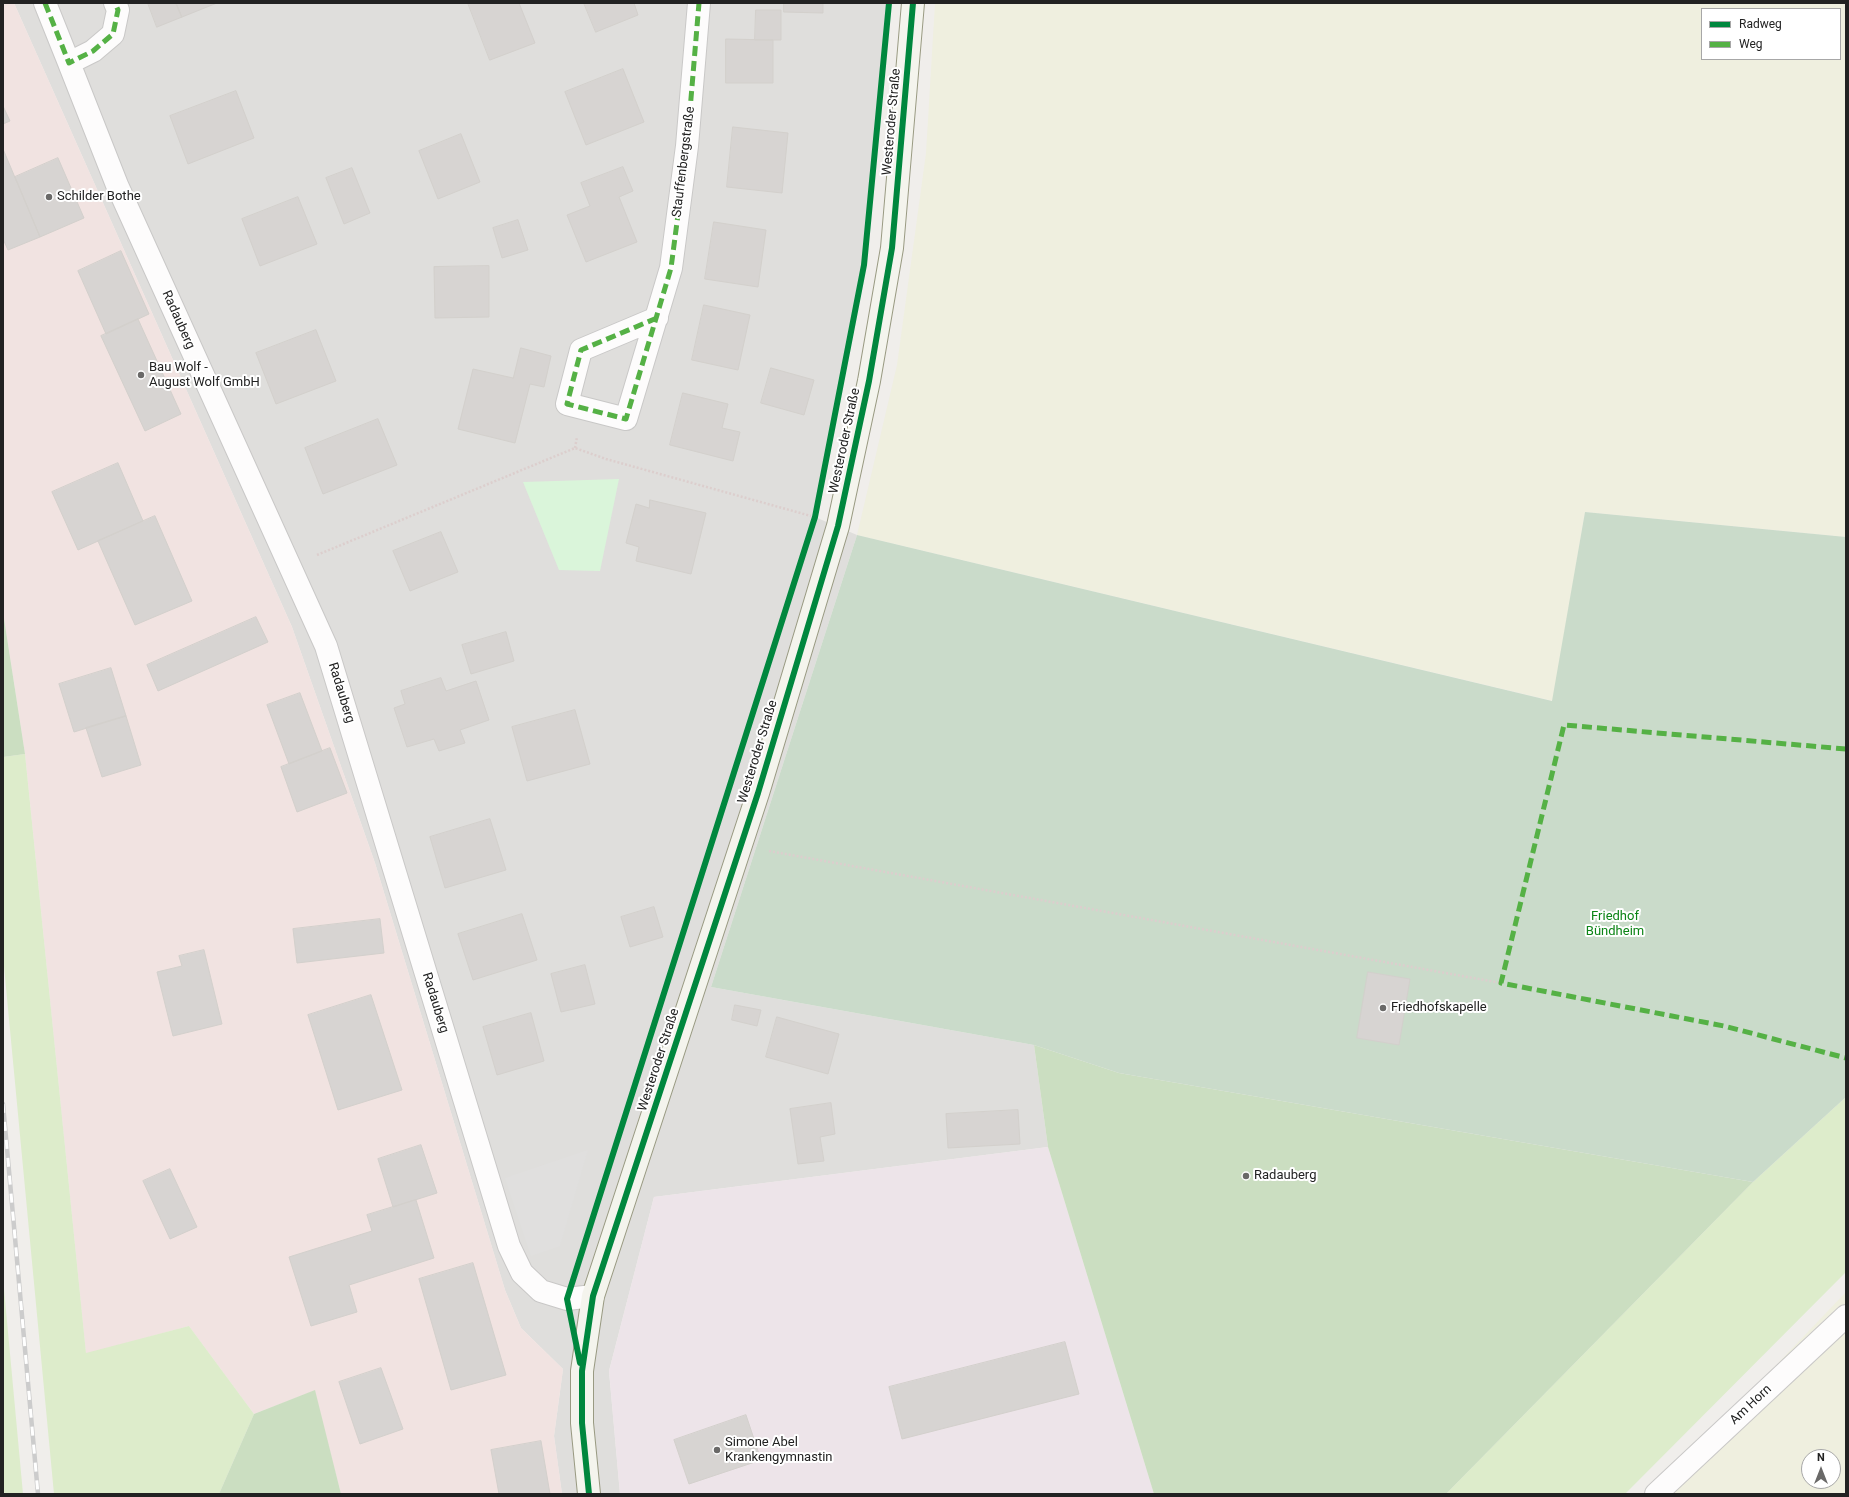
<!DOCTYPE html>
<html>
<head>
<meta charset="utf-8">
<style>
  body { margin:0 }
  #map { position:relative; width:1849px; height:1497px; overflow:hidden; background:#f0eeeb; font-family:Roboto,sans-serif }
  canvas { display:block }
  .frame { position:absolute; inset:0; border:4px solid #222; pointer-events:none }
  .legend { position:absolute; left:1701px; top:8px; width:140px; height:52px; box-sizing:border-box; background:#fff; border:1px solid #a7a7a7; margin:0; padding:5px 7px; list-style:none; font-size:12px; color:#222 }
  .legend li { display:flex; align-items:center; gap:8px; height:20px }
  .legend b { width:20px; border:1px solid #a7a7a7 }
  .north { position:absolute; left:1801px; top:1449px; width:40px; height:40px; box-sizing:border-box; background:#fff; border:1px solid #a7a7a7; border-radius:50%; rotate:0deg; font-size:11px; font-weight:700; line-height:16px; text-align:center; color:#222 }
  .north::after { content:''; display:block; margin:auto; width:14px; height:18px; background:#6a6968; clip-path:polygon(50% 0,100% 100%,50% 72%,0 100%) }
</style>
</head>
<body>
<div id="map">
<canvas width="1849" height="1497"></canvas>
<div class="frame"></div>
<ul class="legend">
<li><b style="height:5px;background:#00873e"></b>Radweg</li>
<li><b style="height:5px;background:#55b145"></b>Weg</li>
</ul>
<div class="north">N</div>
</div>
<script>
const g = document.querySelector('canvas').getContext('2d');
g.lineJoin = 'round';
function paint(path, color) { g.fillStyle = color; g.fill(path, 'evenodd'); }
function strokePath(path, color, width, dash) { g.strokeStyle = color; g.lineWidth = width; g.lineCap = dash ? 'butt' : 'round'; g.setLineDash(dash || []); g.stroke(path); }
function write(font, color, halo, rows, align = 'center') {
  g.font = font + ' Roboto,sans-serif'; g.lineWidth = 4; g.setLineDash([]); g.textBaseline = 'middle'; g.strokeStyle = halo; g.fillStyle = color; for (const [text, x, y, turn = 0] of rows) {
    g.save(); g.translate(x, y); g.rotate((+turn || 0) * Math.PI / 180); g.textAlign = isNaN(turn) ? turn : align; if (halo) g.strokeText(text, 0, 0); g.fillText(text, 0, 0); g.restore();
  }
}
paint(new Path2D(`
  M14,3H889L864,265L815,517L857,535L711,987L1034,1045L1048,1147L654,1197L609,1371L620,1494H562L554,1436L563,1369L521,1328L505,1290L375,863L292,627Z`), '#dfdedc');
paint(new Path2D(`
  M7,3H14L292,627L375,863L505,1290L521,1328L563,1369L554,1436L562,1494H341L314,1391L254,1414L189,1326L86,1354L25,754L3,612V5Z`), '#f1e3e1');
paint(new Path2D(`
  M1048,1147L1154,1494H620L609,1371L654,1197Z`), '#ede4e9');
paint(new Path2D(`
  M935,3H1846V537L1585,512L1553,701L857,535L897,365L926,153ZM1702,9H1840V59H1702Z
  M1846,1292V1494H1653ZM1809,1457H1833V1481H1809Z`), '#efefdf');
paint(new Path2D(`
  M25,754L86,1353L189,1326L254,1414L219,1494H54L3,956V757Z
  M1846,1097V1272L1625,1494H1446L1753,1182Z
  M3,1278L23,1494H3Z`), '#ddeccb');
paint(new Path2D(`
  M3,612L25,754L3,757Z
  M1034,1045L1119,1073L1753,1182L1446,1494H1154L1048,1147Z
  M315,1390L341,1494H219L254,1414Z`), '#cbdec1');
paint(new Path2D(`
  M1585,512L1846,537V1097L1753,1182L1119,1073L1034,1045L711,987L857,535L1552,701Z`), '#cadbca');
paint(new Path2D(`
  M619,479L600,571L559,570L523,482Z`), '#daf5da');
paint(new Path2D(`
  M588,1150L560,1246L531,1256L505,1178Z`), '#e0dfde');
const building = new Path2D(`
  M148,3H176L182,17L157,27Z
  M176,3H217L182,17Z
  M468,3H519L535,43L490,60Z
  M584,3H634L638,15L596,32Z
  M784,3H823V13L784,12Z
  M756,10H781V40H755Z
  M726,39L773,40V83H726Z
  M623,69L644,122L586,145L565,92Z
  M236,91L254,138L188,164L170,116Z
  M3,106L10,121L3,124Z
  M733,127L788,133L782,193L727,187Z
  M461,134L480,182L438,199L419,151Z
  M3,149L40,237L8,250L3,239Z
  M58,158L84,218L40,237L15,177Z
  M623,167L633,191L619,197L637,242L586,262L567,215L590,206L581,183Z
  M352,168L370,213L344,224L326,178Z
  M298,197L317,244L260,266L242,219Z
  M518,220L528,250L502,258L493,228Z
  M714,222L766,230L758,287L705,279Z
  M121,251L149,314L106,334L78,271Z
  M489,266V317L435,318L434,267Z
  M704,305L750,315L738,370L692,360Z
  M138,319L181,414L145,431L101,336Z
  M316,330L336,381L276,404L256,353Z
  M521,348L551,356L544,387L530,384L515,443L458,429L473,369L513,378Z
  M771,368L814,380L804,415L761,403Z
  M683,393L728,404L722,428L740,432L733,461L670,445Z
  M378,419L397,465L323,494L305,448Z
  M118,463L143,521L78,550L52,492Z
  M650,500L706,513L691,574L636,561L639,547L626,543L636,504L649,508Z
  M155,516L192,601L135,625L98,541Z
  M441,532L458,572L410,591L393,551Z
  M256,617L268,642L158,691L147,665Z
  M506,632L514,661L471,674L462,645Z
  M111,668L126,716L74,732L59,684Z
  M441,678L446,691L476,681L489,720L460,730L465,743L439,751L434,739L407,747L394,708L405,704L401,691Z
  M300,693L322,751L289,764L267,705Z
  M575,710L590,764L527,781L512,727Z
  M126,716L141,765L102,777L86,728Z
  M330,748L347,793L297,812L281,767Z
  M490,819L506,870L445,888L430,837Z
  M654,907L663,937L630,947L621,917Z
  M522,914L537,960L473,980L458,934Z
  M380,919L384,953L297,963L293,929Z
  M204,950L222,1024L173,1036L157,972L182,966L179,956Z
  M585,965L595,1004L561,1012L551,974Z
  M1368,972L1410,979L1399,1045L1357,1038Z
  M371,995L402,1090L338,1110L308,1015Z
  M735,1005L761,1010L757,1026L732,1020Z
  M531,1013L544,1061L497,1075L483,1027Z
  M777,1017L839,1034L828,1074L766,1057Z
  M831,1103L835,1134L820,1137L824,1161L798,1164L790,1109Z
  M1018,1110L1020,1144L948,1148L946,1114Z
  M421,1145L437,1193L393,1207L378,1159Z
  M170,1169L197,1227L170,1239L143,1181Z
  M416,1200L434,1258L349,1285L357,1312L311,1326L289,1257L372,1231L367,1215Z
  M473,1263L506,1375L451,1390L419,1279Z
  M1065,1342L1079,1394L902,1439L889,1387Z
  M381,1368L403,1429L360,1444L339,1382Z
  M746,1415L761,1460L689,1484L674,1440Z
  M541,1441L550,1494H499L491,1450Z`);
paint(building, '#d7d4d2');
strokePath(building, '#d3d0cc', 1);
const street = new Path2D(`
  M45,3L69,63L93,51L113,34L118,10L115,3
  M69,63L117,185L326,646L509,1246L522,1273L541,1291L567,1299L593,1296
  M657,318L581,350L567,404L626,419L671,268L687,146L699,3
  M1656,1494L1846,1316`);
const secondary = new Path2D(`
  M589,1494L582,1423V1371L593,1296L758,793L838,526L869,381L892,248L913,3`);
strokePath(street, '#c9c8c7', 24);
strokePath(secondary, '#999a82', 24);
strokePath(new Path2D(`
  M575,448L577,437
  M317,555L575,448L606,459L811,516
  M769,851L1501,983`), '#dccecd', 2.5, [2, 2]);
strokePath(street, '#fdfcfc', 22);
strokePath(secondary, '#f4f4ed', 22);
const rail = new Path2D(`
  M3,1104L38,1494`);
strokePath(rail, '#ccc', 4.5);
strokePath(rail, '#fff', 3, [9]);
strokePath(new Path2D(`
  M45,3L69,63L93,51L113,34L118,10L115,3
  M657,318L581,350L567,404L626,419L671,268L687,146L699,3
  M1846,749L1564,725L1501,983L1724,1026L1846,1058`), '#55b145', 5, [10, 5]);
strokePath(new Path2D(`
  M580,1363L567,1299L815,517L864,265L889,3
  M589,1494L582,1423V1371L593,1296L758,793L838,526L869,381L892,248L913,3`), '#00873e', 6);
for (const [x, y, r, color] of [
  [49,197,4,"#6a6968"],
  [141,375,4,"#6a6968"],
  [1383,1008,4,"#6a6968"],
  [1246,1176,4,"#6a6968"],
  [717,1450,4,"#6a6968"]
]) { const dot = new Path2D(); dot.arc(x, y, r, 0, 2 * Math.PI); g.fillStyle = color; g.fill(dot); strokePath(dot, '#fff', 1.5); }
write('13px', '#222', '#fff', [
  ["Westeroder Straße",892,122,-85],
  ["Stauffenbergstraße",684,162,-83],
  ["Radauberg",178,320,66],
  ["Westeroder Straße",845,441,-78],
  ["Radauberg",341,693,73],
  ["Westeroder Straße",758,752,-73],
  ["Radauberg",435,1003,73],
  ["Westeroder Straße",659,1060,-72],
  ["Am Horn",1751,1405,-43]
]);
write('13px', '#222', '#fff', [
  ["Schilder Bothe",57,197],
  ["Bau Wolf -",149,368],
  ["August Wolf GmbH",149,383],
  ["Friedhofskapelle",1391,1008],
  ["Radauberg",1254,1176],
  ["Simone Abel",725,1443],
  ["Krankengymnastin",725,1458]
], 'left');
write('13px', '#0c8416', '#fff', [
  ["Friedhof",1615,917],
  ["Bündheim",1615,932]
]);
</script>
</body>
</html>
